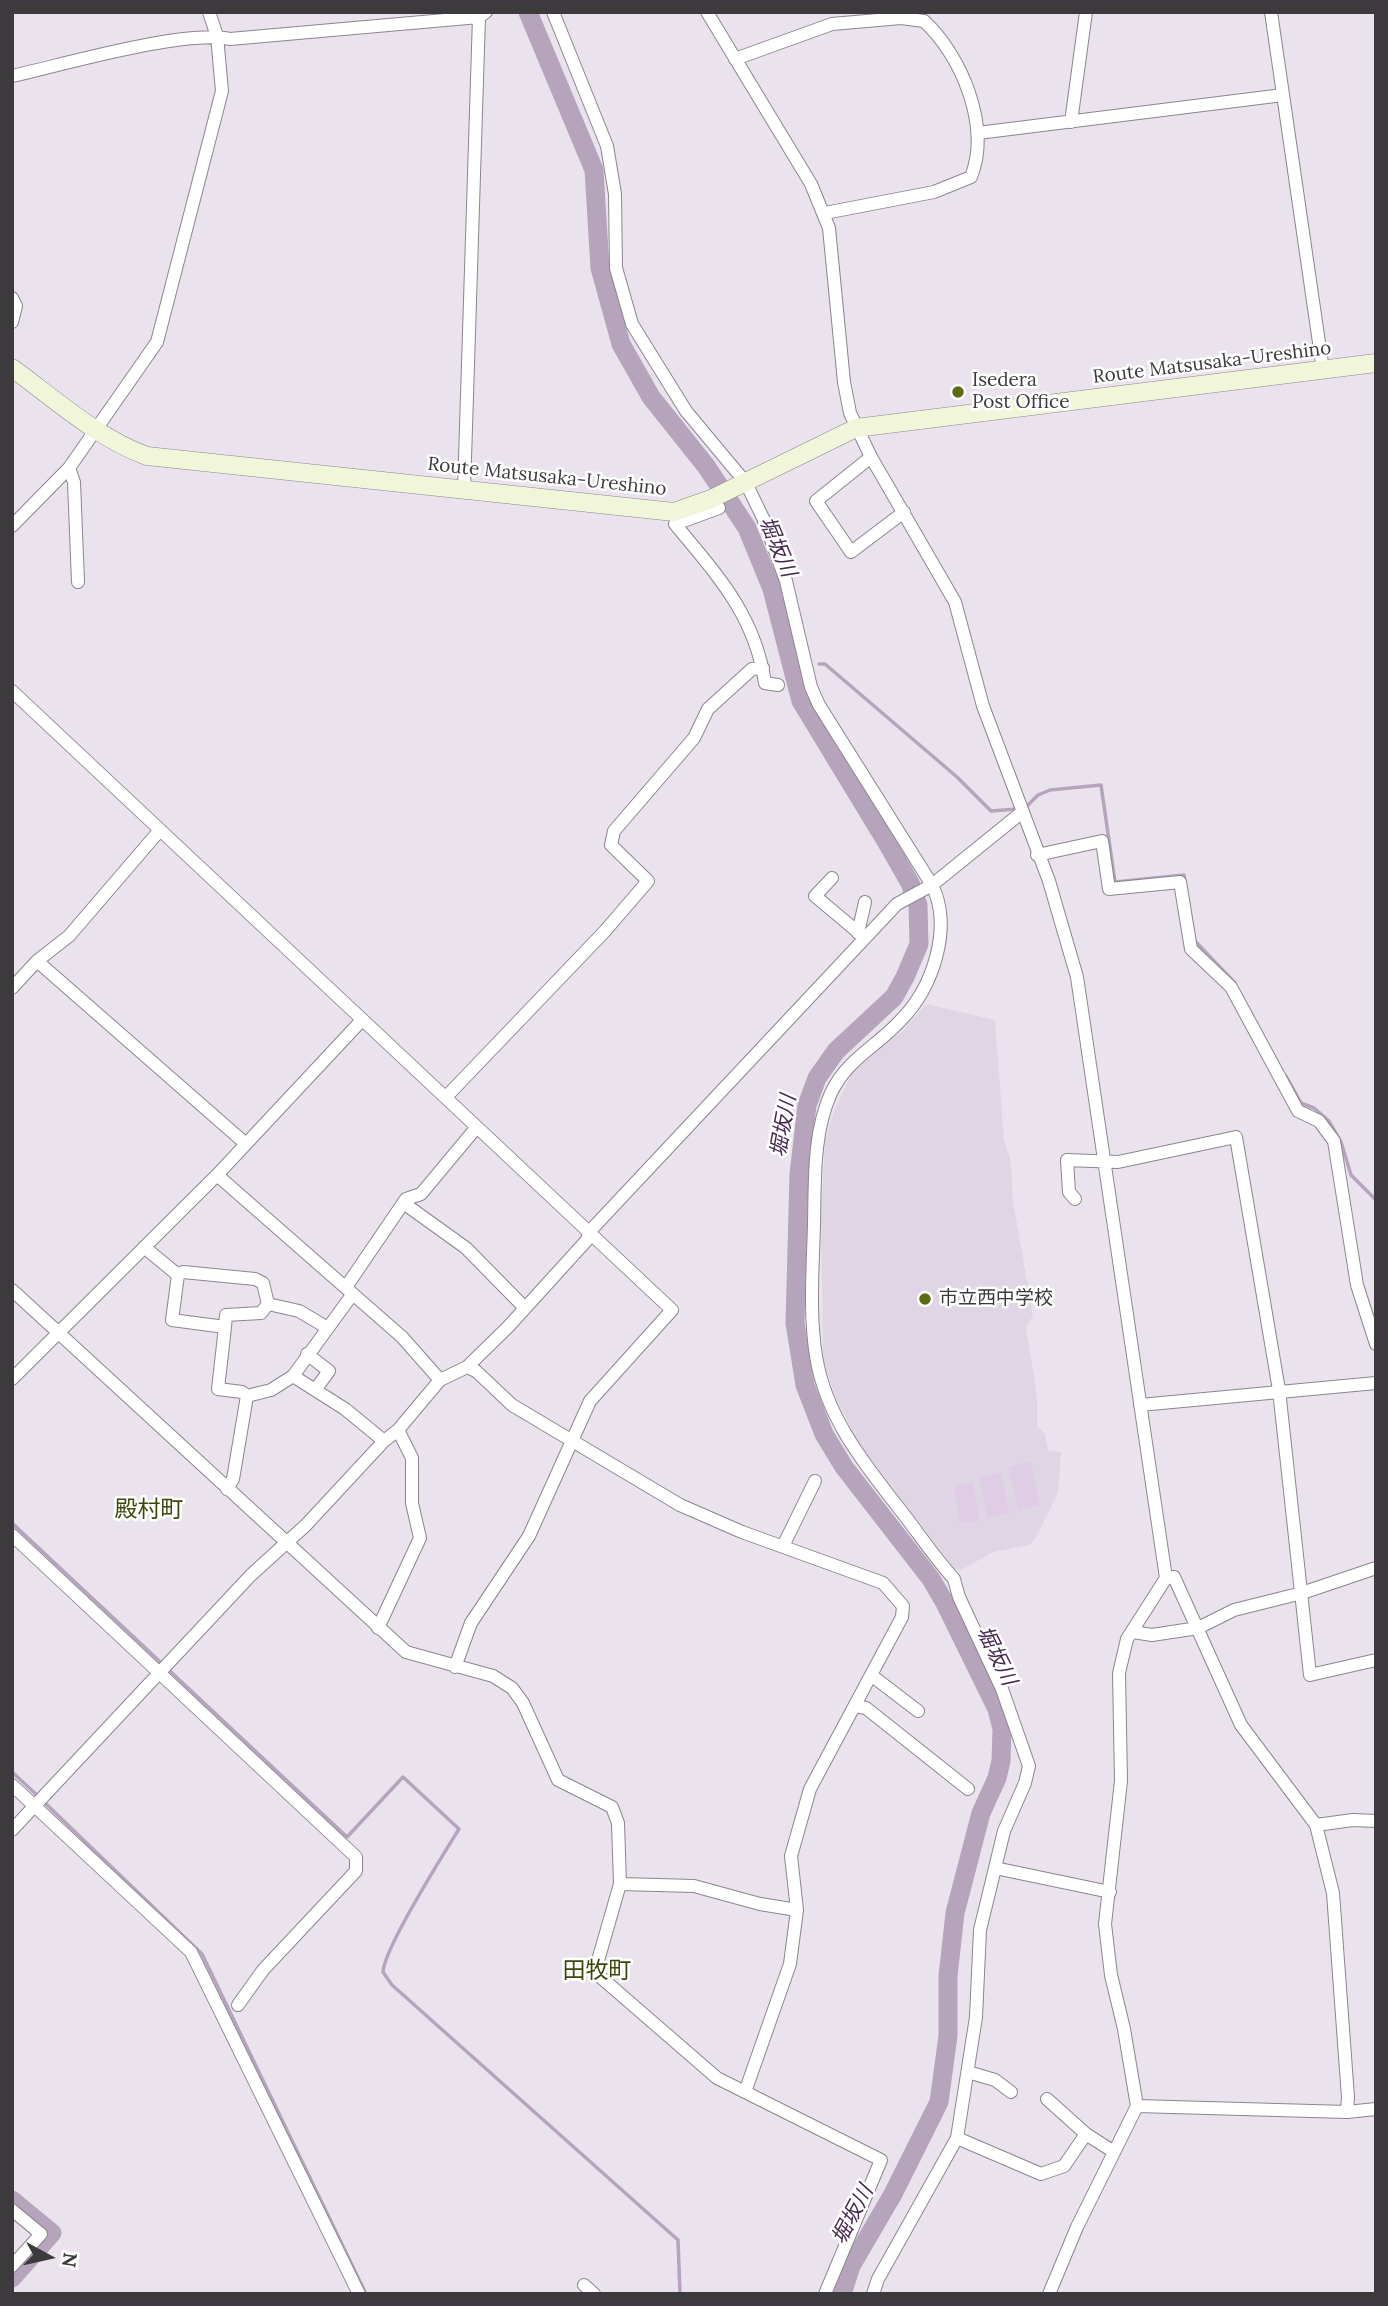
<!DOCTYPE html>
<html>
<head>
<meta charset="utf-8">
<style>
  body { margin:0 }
  #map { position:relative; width:1388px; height:2306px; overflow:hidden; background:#eae3ed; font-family:Lora,serif }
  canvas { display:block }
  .frame { position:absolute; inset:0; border:14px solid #3d3a3e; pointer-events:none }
  .north { position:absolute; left:14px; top:2222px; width:70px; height:70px; -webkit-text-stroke:5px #fff; paint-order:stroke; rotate:98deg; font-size:19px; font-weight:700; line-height:28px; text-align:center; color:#3d3a3e }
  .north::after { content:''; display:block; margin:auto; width:24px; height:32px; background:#3d3a3e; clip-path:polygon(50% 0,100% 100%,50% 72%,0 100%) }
</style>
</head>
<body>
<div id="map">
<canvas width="1388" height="2306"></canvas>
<div class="frame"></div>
<div class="north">N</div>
</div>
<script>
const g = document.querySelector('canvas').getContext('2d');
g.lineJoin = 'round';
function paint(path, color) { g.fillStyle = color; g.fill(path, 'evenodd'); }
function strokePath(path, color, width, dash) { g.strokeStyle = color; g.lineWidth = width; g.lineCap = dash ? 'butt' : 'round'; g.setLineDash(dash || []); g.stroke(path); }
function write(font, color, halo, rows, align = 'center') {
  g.font = font + ' Lora,"Noto Sans JP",serif'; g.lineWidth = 5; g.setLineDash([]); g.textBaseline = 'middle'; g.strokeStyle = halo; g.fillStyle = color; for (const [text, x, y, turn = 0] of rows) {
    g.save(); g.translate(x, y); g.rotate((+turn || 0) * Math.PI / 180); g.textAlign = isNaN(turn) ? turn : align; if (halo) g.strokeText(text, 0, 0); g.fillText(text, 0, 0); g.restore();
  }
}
paint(new Path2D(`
  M926,1004L995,1020L1004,1140L1011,1161L1013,1201L1033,1316L1026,1327L1037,1396V1426L1045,1434L1048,1450L1061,1452L1058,1493L1035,1539L1029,1545L993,1552L961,1570L954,1569L857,1440L837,1401L823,1359L821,1216L825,1142L834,1111L852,1073L886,1042L902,1032Z`), '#e0d5e5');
paint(new Path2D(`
  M1031,1462L1040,1505L1018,1510L1008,1467Z
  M1001,1472L1009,1513L987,1518L979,1477Z
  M973,1483L979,1520L960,1523L954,1486Z`), '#dfcde6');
strokePath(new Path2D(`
  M819,664H825L957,777L991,811L1017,809
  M1025,808L1038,795L1050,790L1101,785L1115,882L1184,875L1185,882
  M1195,941L1235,983
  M1286,1076L1301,1103L1314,1108L1329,1121L1341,1142L1351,1175L1376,1200
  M12,1523L347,1837L403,1777L459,1829C443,1855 384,1948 383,1972L392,1985L678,2240L680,2294
  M12,1772L39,1797
  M44,1802L202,1954L366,2294`), '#b6a4bd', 3.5);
strokePath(new Path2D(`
  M528,12L594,170L600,268L621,344L651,397L706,466L747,528L772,589L801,701L886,841L910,883L918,905L919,944L905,977L894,997L836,1051L817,1078L807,1105L799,1174L795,1323L805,1385L824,1434L844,1467L931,1579L945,1603L997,1709L1002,1729L1001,1761L997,1778L981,1813L955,1913L948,1976V2036L939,2102L893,2194L851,2266L842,2294
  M12,2200L52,2233L12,2278`), '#b6a4bd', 19);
const minor = new Path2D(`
  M553,12L607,146L615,194L616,268L632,324L686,411L746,483L763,518L786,581L811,687L819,705L932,885C953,928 933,988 900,1021C876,1047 847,1059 831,1093C813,1133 815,1180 814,1223C813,1268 809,1312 816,1356C826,1419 867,1467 905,1516C921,1537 936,1559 954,1579L959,1597L1002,1689L1029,1766L1025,1783L1004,1831L980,1930L976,2017L957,2138L878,2279L873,2294
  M707,12L811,184L829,228L844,382L850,413L871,457L955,602L983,706L1049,881L1077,977L1166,1578L1127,1639L1119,1673L1121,1781L1105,1924L1111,1975L1124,2029L1137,2106L1077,2227L1049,2294
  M1271,12L1323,370
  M735,59L832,24L901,18L924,21C962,56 991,127 971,177L934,192L825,213
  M12,76C62,65 185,29 230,39L479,17L486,12
  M1071,122L1086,12
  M978,133L1283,95
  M12,298L16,306L12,322
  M871,457L816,501L851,552L904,512
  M69,468L74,482L78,582
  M464,490L479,17
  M711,499L719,508L675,524C717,575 755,615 765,683L778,685
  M12,526L69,468L157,342L222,91L217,36L209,12
  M12,691L672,1310L590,1401L529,1536L471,1623L455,1667
  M1037,855L1102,841L1109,889L1180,882L1191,949L1231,987L1298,1111L1319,1121L1334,1141L1357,1285L1376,1344
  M832,878L815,896L865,938
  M858,933L865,902
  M37,961L246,1144
  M12,988L37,961L69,936L160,830
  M446,1097L605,931L648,881L611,845L614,831L694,738L708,709L752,669L763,668
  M217,1175L402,1337L440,1380
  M406,1199L409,1207L466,1248L525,1308
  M1075,1199L1069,1192L1067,1160L1118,1162L1236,1137L1279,1390L1310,1675L1376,1660
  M144,1247L178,1275L172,1320L225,1327L218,1389L242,1392L247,1396
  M178,1275L183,1272L255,1279L263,1283L268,1304L299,1311L326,1327
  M346,1287L406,1199L421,1194L476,1128
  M12,1290L406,1652L493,1676L512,1688L523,1703L558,1780L612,1807L618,1823L620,1884L597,1964V1974L717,2078L881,2160L825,2294
  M225,1327L226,1315L261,1313L268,1304
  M307,1354L329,1371L315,1390
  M467,1367L476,1371L512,1405L680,1505L742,1532L883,1583L903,1606L902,1617L810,1789L791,1856L797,1910L790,1964L745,2092
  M293,1376L345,1409L384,1441
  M12,1379L217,1175L362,1020
  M1140,1405L1376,1383
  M227,1489L233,1479L247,1396L271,1390L293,1376L352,1295
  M12,1535L356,1857V1871L263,1970L238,2005
  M784,1544L815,1481
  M1166,1578L1174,1577L1241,1725L1316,1825L1333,1893L1348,2097L1347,2112
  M378,1628L420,1538L412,1503V1458L398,1430
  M1133,1632L1152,1635L1198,1628L1234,1610L1302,1593L1376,1568
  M871,1675L918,1711
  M855,1706L866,1708L968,1789
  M12,1785L191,1952L359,2294
  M1316,1825L1353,1820L1376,1821
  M12,1830L251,1575L306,1525L384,1441L398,1430L440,1380L467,1367L508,1327L587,1240L590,1231L897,904L932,885L1021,813
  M995,1868L1110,1892
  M620,1884L694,1886L760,1904L797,1910
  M968,2072L995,2080L1011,2092
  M1047,2099L1086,2134
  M1137,2106L1347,2112L1376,2109
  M957,2138L1041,2174L1064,2166L1086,2134L1114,2152
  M12,2210L41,2234L12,2266
  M584,2285L594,2294`);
const secondary = new Path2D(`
  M12,368C55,399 97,438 147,456L674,512L711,499L856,428L1376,363`);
strokePath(minor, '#8c858e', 14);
strokePath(secondary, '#8c858e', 19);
strokePath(minor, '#fff', 12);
strokePath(secondary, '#f1f6db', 18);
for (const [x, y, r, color] of [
  [958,392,7,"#5e6b13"],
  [925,1299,7,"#5e6b13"]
]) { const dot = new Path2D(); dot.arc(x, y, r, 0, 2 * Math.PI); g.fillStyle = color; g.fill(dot); strokePath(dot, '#fff', 2.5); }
write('19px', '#3d3a3e', '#fff', [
  ["Route Matsusaka-Ureshino",1212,363,-7],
  ["Route Matsusaka-Ureshino",547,477,6]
]);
write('19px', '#3d3a3e', '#fff', [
  ["Isedera",972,381],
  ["Post Office",972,403],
  ["市立西中学校",939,1299]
], 'left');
write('italic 21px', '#452a4e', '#fff', [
  ["堀坂川",777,547,67],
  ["堀坂川",784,1126,-80],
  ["堀坂川",996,1656,64],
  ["堀坂川",853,2215,-62]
]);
write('23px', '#3e460a', '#fff', [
  ["殿村町",149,1510],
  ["田牧町",597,1971]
]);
</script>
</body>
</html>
